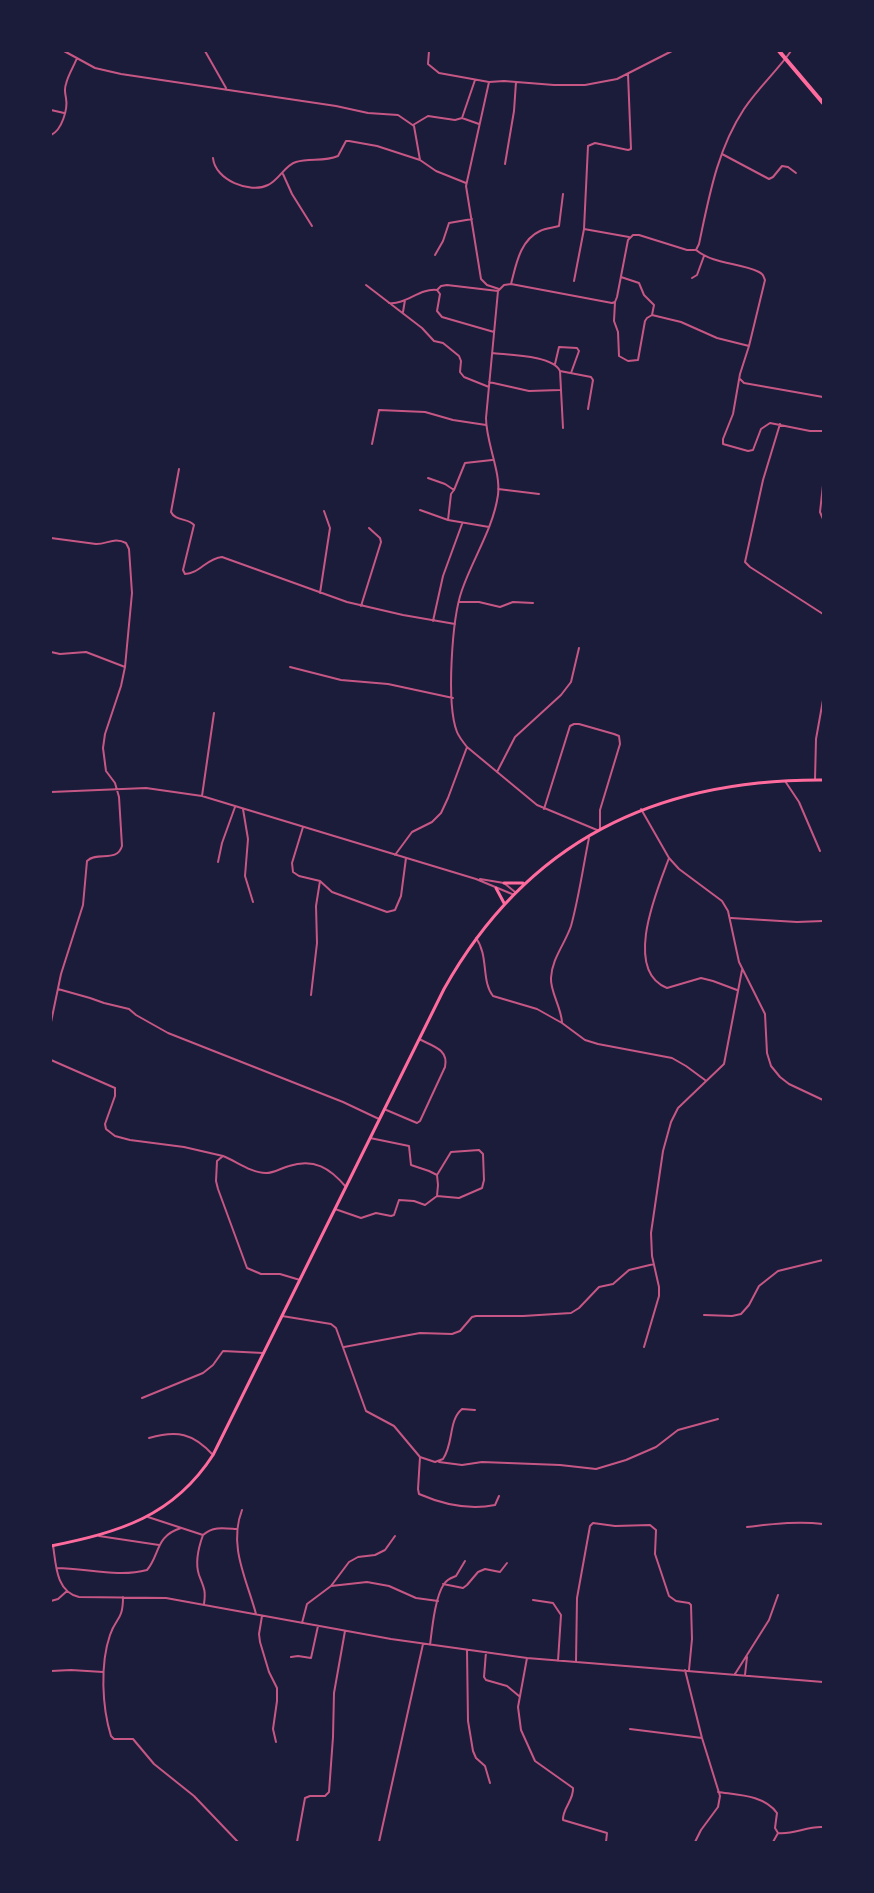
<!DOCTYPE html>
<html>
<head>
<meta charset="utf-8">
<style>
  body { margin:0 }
  #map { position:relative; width:874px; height:1893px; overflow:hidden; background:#1b1b3a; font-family:"Exo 2",sans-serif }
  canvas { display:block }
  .frame { position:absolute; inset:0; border:52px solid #1b1b3a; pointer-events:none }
</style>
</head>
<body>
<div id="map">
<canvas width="874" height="1893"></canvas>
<div class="frame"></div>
</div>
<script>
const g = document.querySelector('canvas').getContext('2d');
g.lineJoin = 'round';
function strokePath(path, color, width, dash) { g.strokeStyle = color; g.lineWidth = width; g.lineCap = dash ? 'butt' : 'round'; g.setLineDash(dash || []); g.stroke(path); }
strokePath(new Path2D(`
  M64,51L95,68L121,74L336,106L368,113L398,115L414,126L420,160L436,171L466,183
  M205,51L226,88
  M429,51L428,64L439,73L489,82L504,81L554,85H585L617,79L672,51
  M489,82L466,186L481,279L487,285L499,289
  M51,110L64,113
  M462,118L479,124
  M413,125L428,116L455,120L462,118L475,80
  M51,135C62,130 68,109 66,98C65,93 64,89 66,84C68,75 74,66 77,58
  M722,154L769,179L773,177L782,166L788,167L796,173
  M213,158C215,180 250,194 268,185C279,180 285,165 296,162C310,158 324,162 338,156L346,141H349L377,146L420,160
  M505,164L514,111L516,82
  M283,174L292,194L312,226
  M584,229L629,237
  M696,250C715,265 738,262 759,272C763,274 763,275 765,280L749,346L740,374L733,414L723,439V444L748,451L753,450L761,429L770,423L810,431H823
  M435,255L443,241L449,223L472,219
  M692,278L697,275L704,256
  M574,281L584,229L588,146L595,143L628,150L631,149L628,74
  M511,284C516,265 520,240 540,231C546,228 553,228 559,226L563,194
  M366,285L422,328L434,341L443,343L459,356L461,361L460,372L464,377L489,387
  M437,290L441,286L447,285L498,291
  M615,302L614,321L618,332L619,356L628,361L638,360L645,321L647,318L652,315L654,305L644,295L639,283L621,277
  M389,303C406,305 419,288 437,290L440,294L437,311L442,317L494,332
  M403,312L405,300
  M652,315L681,322L717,338L749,346
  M492,353C508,355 553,355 560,371L563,428
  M555,364L559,347L577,348L579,351L571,373
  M560,371L591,377L593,380L588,409
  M740,379L744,383L823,397
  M489,382L529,391L560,390
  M780,424L763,480L745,562L750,567L823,614
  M372,444L379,410L425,412L453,420L486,425
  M179,469L171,512C175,521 188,518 194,525L183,570L185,574C199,574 207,558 222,557L347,602L403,615L455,624
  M428,478L445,484L454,490L451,494L448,520
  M823,485L820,512L823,519
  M498,489L539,494
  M454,490L465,463L492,460
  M420,510L448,520L489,527
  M51,538L96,544C108,544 114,537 126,543L129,549L132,593L125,667L121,686L105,734L103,748L106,771L115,783L119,797L122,846C117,863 97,851 87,861L83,905L61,974L51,1022
  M320,593L330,528L324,511
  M459,602H479L500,607L513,602L533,603
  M361,606L381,542L380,538L369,528
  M433,621L443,576L462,524
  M51,652L60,654L86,652L125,667
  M290,667L341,680L388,684L453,698
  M497,772L515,737L561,695L571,682L579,648
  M815,780L816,739L823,700
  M785,781L799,802L820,851
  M51,792L146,788L202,796L476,879L512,894
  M202,796L214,713
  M243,809L248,839L245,876L253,902
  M544,809L570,726L574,724H579L614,734L619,736L620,744L600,810V829
  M641,809L669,858L679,869L722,901L728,911L739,962L765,1014L767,1053L771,1066L780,1077L789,1084L823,1100
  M303,827L292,863L293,872L299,876L320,881L332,892L387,912L395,910L401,896L406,858
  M597,830L537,805L467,747C463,742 459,737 457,732C446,704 452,618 462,590C473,558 493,529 498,495C501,471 486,443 486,418L498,291L504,285L511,284L612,303L615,302L617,297L628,240L633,235H639L687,250H696L699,244C709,197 717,150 744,109C758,88 777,71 791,51
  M395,855L412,832L432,822L441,813L448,798L467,747
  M669,858C658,888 622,970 667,988L701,978L713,981L737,990
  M218,862L222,843L235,807
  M480,879L504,883L515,892
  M731,918L797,922L823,921
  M476,938C489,956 481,981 493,996L537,1009L562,1023L585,1040L598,1044L672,1058L686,1066L705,1080
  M58,989L90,998L104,1003L129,1009L136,1015L168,1033L343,1102L379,1119
  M311,995L317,943L316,906L320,881
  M562,1022C561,1007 550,991 551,978C552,958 565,944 571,926C579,897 583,867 589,838
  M51,1060L115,1088V1096L105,1124L106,1129L115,1136L130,1140L184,1147L223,1156
  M384,1109L417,1123L420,1121L445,1067C449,1049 432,1046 419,1039
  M437,1196L459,1198L482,1188L484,1180L483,1154L479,1150L451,1152L437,1175
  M335,1209L361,1218L376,1213L391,1216L394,1215L399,1200L414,1201L425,1205L437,1196L438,1185L437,1175L429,1171L411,1165L409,1146L370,1138
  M300,1280L280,1274H261L247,1268L218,1189L216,1181L217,1161L223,1156C236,1161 251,1173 266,1173C274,1173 281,1168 289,1166C314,1158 330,1168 346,1187
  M704,1315L732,1316L741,1314L749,1305L759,1286L778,1271L823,1260
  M282,1316L331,1324L336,1328L366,1411L394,1426L420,1457L418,1489L419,1494C442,1504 470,1510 495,1505L499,1496
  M344,1347L420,1333L452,1334L460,1331L472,1317L476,1316H523L571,1313L579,1308L599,1287L613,1284L629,1270L654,1264
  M644,1347L659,1296V1287L652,1256L651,1233L663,1151L671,1122L678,1108L724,1064L742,970
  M142,1398L203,1373L213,1365L223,1351L263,1353
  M149,1438C177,1430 193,1433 213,1455
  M420,1457L435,1462L443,1459C454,1443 448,1421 462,1409L475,1410
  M439,1462L462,1465L482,1462L560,1465L596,1469L626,1460L656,1447L678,1430L718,1419
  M242,1510C228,1546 247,1580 256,1614
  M148,1517L203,1535C213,1526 224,1528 236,1529
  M747,1527C774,1524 797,1521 823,1524
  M203,1535C199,1546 195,1563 199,1575C204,1588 206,1590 204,1604
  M99,1536L159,1545
  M53,1545C56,1565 56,1592 79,1597L166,1598L391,1639L527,1658L823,1682
  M57,1568C86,1568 118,1578 147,1570C160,1555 155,1536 181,1528
  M443,1584L463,1588L467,1585L478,1572L485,1569L500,1572L507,1563
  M331,1586L367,1582L389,1586L416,1598L438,1601
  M123,1597C123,1621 116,1617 110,1635C100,1664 102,1707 111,1736L114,1739H133L154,1764L194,1796L238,1842
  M533,1600L553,1603L561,1615L558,1661
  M51,1601L58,1599L67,1591
  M262,1616L259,1634L260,1642L269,1672L277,1688V1701L273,1729L276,1742
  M302,1623L307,1604L331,1586L349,1562L358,1557L375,1555L385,1550L395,1536
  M430,1645C432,1629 435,1597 444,1584C447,1579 451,1578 456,1576L465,1561
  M467,1650L468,1721L473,1751L476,1758L485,1766L490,1783
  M486,1652L484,1677L486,1680L507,1686L519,1696
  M291,1657L298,1656L311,1658L318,1626
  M527,1658L518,1707L521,1730L535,1761L573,1788C574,1800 562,1809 563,1820L607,1833L606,1842
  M576,1662L577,1598L590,1526L593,1523L615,1526L650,1525L656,1530L655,1554L669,1596L676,1601L689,1603L691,1605L692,1639L689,1670
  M685,1670L702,1738L720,1796L718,1807L701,1830L695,1842
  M51,1671L71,1670L103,1672
  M735,1674L769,1620L778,1595
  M745,1675L747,1657
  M630,1729L702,1738
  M718,1792C738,1795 764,1795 777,1813L775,1828L778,1833C793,1835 807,1826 823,1827
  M297,1842L305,1798L310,1796H325L329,1792L333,1737L334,1693L345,1631
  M379,1842L423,1644
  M773,1842L778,1833`), '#c65784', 2);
strokePath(new Path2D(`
  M504,883H523
  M496,888L504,903
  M51,1546C119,1532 173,1517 213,1455L444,989C527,841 656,779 823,780`), '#ff6b9d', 3);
strokePath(new Path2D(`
  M779,51L823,103`), '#ff6b9d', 4);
</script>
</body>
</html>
